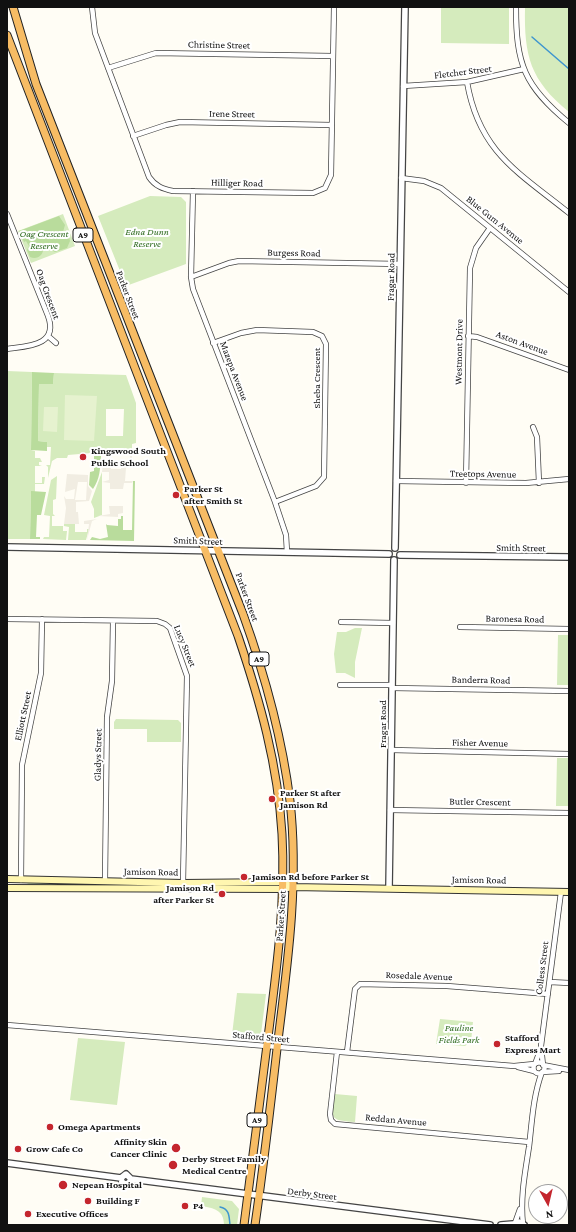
<!DOCTYPE html>
<html>
<head>
<meta charset="utf-8">
<style>
  body { margin:0 }
  #map { position:relative; width:576px; height:1232px; overflow:hidden; background:#fffdf5; font-family:"Crimson Pro",serif }
  canvas { display:block }
  .frame { position:absolute; inset:0; border:8px solid #111; pointer-events:none }
  .north { position:absolute; left:528px; top:1184px; width:40px; height:40px; box-sizing:border-box; background:#fff; border:1px solid #a0a0a0; border-radius:50%; rotate:172deg; font-size:11px; font-weight:700; line-height:16px; text-align:center; color:#111 }
  .north::after { content:''; display:block; margin:auto; width:14px; height:18px; background:#c4262e; clip-path:polygon(50% 0,100% 100%,50% 72%,0 100%) }
</style>
</head>
<body>
<div id="map">
<canvas width="576" height="1232"></canvas>
<div class="frame"></div>
<div class="north">N</div>
</div>
<script>
const g = document.querySelector('canvas').getContext('2d');
g.lineJoin = 'round';
function paint(path, color) { g.fillStyle = color; g.fill(path, 'evenodd'); }
function strokePath(path, color, width, dash) { g.strokeStyle = color; g.lineWidth = width; g.lineCap = dash ? 'butt' : 'round'; g.setLineDash(dash || []); g.stroke(path); }
function write(font, color, halo, rows, align = 'center') {
  g.font = font + ' "Crimson Pro",serif'; g.lineWidth = 4; g.setLineDash([]); g.textBaseline = 'middle'; g.strokeStyle = halo; g.fillStyle = color; for (const [text, x, y, turn = 0] of rows) {
    g.save(); g.translate(x, y); g.rotate((+turn || 0) * Math.PI / 180); g.textAlign = isNaN(turn) ? turn : align; if (halo) g.strokeText(text, 0, 0); g.fillText(text, 0, 0); g.restore();
  }
}
paint(new Path2D(`
  M441,7H509V44L441,43Z
  M525,7L569,8V112C530,80 524,56 525,7Z
  M150,196L181,197L186,202V264L126,286L98,216Z
  M63,214L75,246L31,263L18,231Z
  M7,371L32,372L31,450L35,451V458H40L42,462H39V465L42,466H35V483H42V477H45L44,484H35V492H31L30,539H7Z
  M54,373L126,375L136,403V443L132,444V453L101,454V456H91V453L68,455L67,458H57L52,461L48,478V467L46,465H50L51,447H47V442L38,441L39,384H53ZM106,409H124L123,436H106Z
  M102,472V515L94,518V509L91,502Z
  M57,476L56,499L53,500V514L55,516H52V526H63V531H67L66,540L43,539L44,537H49L50,516L44,515L51,480Z
  M64,524H75V532H87V529H89L86,540H68L69,527L64,526Z
  M355,628H362L355,662V678L345,673H336L334,654L337,632H346Z
  M558,635H569V685H557Z
  M116,719L178,720L181,723V742H147V729H114V722Z
  M557,758H569V806H556Z
  M27,882L98,884V886L28,885Z
  M237,993L266,994L261,1034L257,1037L232,1035Z
  M440,1019L473,1022L471,1042L465,1046L436,1044Z
  M78,1038L125,1042L117,1105L70,1100Z
  M335,1094L357,1096L355,1122C328,1120 332,1119 335,1094Z
  M202,1197L232,1201L239,1209L237,1225H224C224,1210 214,1208 201,1206Z`), '#d5ebbd');
paint(new Path2D(`
  M59,216L65,225L63,232L68,233L70,241L67,248L55,252L51,250L48,243L41,245L43,251C41,258 35,259 30,257L27,250L29,246L26,241L24,242L19,231Z
  M32,372L54,373L53,384H39L38,441L47,442V451L31,450Z
  M94,456H101C100,470 100,478 93,489L89,485L90,472L94,471Z
  M133,481H135L134,541L90,540L92,537L100,539L108,537L106,524L107,525L118,526V519H121V516H123V530H132Z
  M31,491L46,492L41,515H37L36,537H40V539H30Z`), '#b9dc9c');
paint(new Path2D(`
  M65,395L97,396L94,441L64,440Z
  M44,407H58L57,432L43,431Z`), '#e6f2cf');
paint(new Path2D(`
  M130,453H132V464L130,468H126L125,481H133L132,483H124L123,489H110V483L102,482L109,480V472H102L103,463H111V469H121L123,463H130Z
  M67,474L88,475V486L92,491L89,501L76,502V512H78L79,524H84V521L97,519L92,521L87,540L89,524H64L66,508L64,496L66,499H74L75,489L65,492ZM78,482H87L86,500H75Z
  M109,506H123V513L118,514V517L98,516L110,514Z`), '#f1ede2');
strokePath(new Path2D(`
  M532,37L569,69
  M220,1207C230,1209 229,1217 230,1225`), '#3f96cf', 1.5);
const minor = new Path2D(`
  M92,7L95,33L149,177C155,186 163,189 173,191L313,193L325,188L331,175L334,7
  M516,7C516,64 524,86 569,123
  M108,68L156,53L333,56
  M467,82C479,152 518,172 569,213
  M403,86L467,82L524,69
  M133,136L166,125L180,122L332,125
  M401,178L424,181L441,188L569,292
  M193,191L191,277L193,289L275,502L286,535L287,552
  M7,214L48,316C59,346 27,346 7,349
  M191,277L229,263L239,261L400,264
  M48,336L56,343
  M468,336L477,337L569,370
  M213,343L241,333L257,330L313,332L322,336L326,344L324,477L316,486L275,502
  M533,427L537,437L539,483
  M396,481L526,483L569,479
  M466,483L470,268L476,248L490,228
  M7,619L157,621L165,624L170,628L187,676L183,883
  M341,622L393,623
  M460,627L569,629
  M340,685H392
  M392,688L569,691
  M391,750L569,754
  M390,810L569,813
  M21,880L22,765L41,673L42,619
  M105,881L107,717L112,681L113,621
  M550,982L569,983
  M7,1025L514,1066L534,1064
  M337,1052L330,1114L331,1120L335,1124L529,1142
  M347,1052L355,989L360,984L447,986L548,994
  M533.5 1068a5.5 5.5 0 1 1 11 0a5.5 5.5 0 1 1-11 0Z
  M535,1064L541,1048
  M543,1065L541,1046L561,892
  M543,1065L569,1070
  M518,1067L534,1071
  M542,1072L559,1071
  M515,1223L520,1209
  M523,1224C520,1198 525,1173 529,1147C532,1122 533,1096 542,1072`);
const tertiary = new Path2D(`
  M7,547L389,554
  M395,548L405,7
  M400,555L569,557
  M389,888L394,560
  M7,1163L121,1178
  M121,1178L122,1182L125,1184L129,1183L131,1179
  M121,1178L126,1174L131,1179
  M131,1179L490,1225
  M501,1225L513,1224
  M513,1225L519,1222L524,1225`);
const secondary = new Path2D(`
  M7,879L183,883L282,882L293,887
  M7,888L282,889L293,887L569,892`);
const trunk = new Path2D(`
  M13,7L36,84L243,614C265,675 282,737 290,801C299,881 288,961 278,1040C271,1102 264,1163 255,1225
  M7,35L238,636C260,701 278,765 282,834C286,905 276,974 267,1045C259,1105 252,1165 244,1225`);
strokePath(minor, '#444', 6);
strokePath(tertiary, '#444', 8);
strokePath(secondary, '#333', 8);
strokePath(trunk, '#222', 9);
strokePath(minor, '#fff', 4.5);
strokePath(tertiary, '#fff', 5.5);
strokePath(secondary, '#fff6b0', 6);
strokePath(trunk, '#f7bc64', 7);
for (const [x, y, r, color] of [
  [83,457,4,"#c4262e"],
  [176,495,4,"#c4262e"],
  [272,799,4,"#c4262e"],
  [244,877,4,"#c4262e"],
  [222,894,4,"#c4262e"],
  [497,1044,4,"#c4262e"],
  [50,1127,4,"#c4262e"],
  [176,1148,5,"#c4262e"],
  [18,1149,4,"#c4262e"],
  [173,1165,5,"#c4262e"],
  [63,1185,5,"#c4262e"],
  [88,1201,4,"#c4262e"],
  [185,1206,4,"#c4262e"],
  [28,1214,4,"#c4262e"]
]) { const dot = new Path2D(); dot.arc(x, y, r, 0, 2 * Math.PI); g.fillStyle = color; g.fill(dot); strokePath(dot, '#fff', 1.5); }
for (const [x, y, w] of [
  [83,235,20],
  [259,659,20],
  [257,1120,20]
]) { const box = new Path2D(); box.roundRect(x - w / 2, y - 7, w, 14, 3); g.fillStyle = '#fff'; g.fill(box); strokePath(box, '#111', 1); }
write('bold 9px', '#111', null, [
  ["A9",83,235],
  ["A9",259,659],
  ["A9",257,1120]
]);
write('10px', '#111', '#fff', [
  ["Christine Street",219,45,1],
  ["Fletcher Street",463,72,-7],
  ["Irene Street",232,114,1],
  ["Hilliger Road",237,183,1],
  ["Blue Gum Avenue",495,220,39],
  ["Burgess Road",294,253,1],
  ["Fragar Road",391,277,-89],
  ["Oag Crescent",48,294,70],
  ["Parker Street",128,295,69],
  ["Aston Avenue",522,343,20],
  ["Westmont Drive",459,352,-89],
  ["Mazepa Avenue",234,371,69],
  ["Sheba Crescent",317,378,-90],
  ["Treetops Avenue",483,474,1],
  ["Smith Street",198,541,2],
  ["Smith Street",521,548,1],
  ["Parker Street",247,597,70],
  ["Baronesa Road",515,619,1],
  ["Lucy Street",185,646,68],
  ["Banderra Road",481,680,1],
  ["Elliott Street",23,716,-78],
  ["Fragar Road",383,724,-90],
  ["Fisher Avenue",480,743,1],
  ["Gladys Street",98,755,-89],
  ["Butler Crescent",480,802,1],
  ["Jamison Road",151,872,1],
  ["Jamison Road",479,880,1],
  ["Parker Street",281,916,-86],
  ["Colless Street",542,968,-83],
  ["Rosedale Avenue",419,976,2],
  ["Stafford Street",261,1037,5],
  ["Reddan Avenue",396,1120,5],
  ["Derby Street",312,1194,7]
]);
write('italic 10px', '#2f6b1f', '#fff', [
  ["Edna Dunn",147,232],
  ["Reserve",147,244],
  ["Oag Crescent",44,234],
  ["Reserve",44,246],
  ["Pauline",459,1028],
  ["Fields Park",459,1040]
]);
write('bold 10px', '#111', '#fff', [
  ["Kingswood South",91,451],
  ["Public School",91,463],
  ["Parker St",184,489],
  ["after Smith St",184,501],
  ["Parker St after",280,793],
  ["Jamison Rd",280,805],
  ["Jamison Rd before Parker St",252,877],
  ["Jamison Rd",214,888,"right"],
  ["after Parker St",214,900,"right"],
  ["Stafford",505,1038],
  ["Express Mart",505,1050],
  ["Omega Apartments",58,1127],
  ["Affinity Skin",167,1142,"right"],
  ["Cancer Clinic",167,1154,"right"],
  ["Grow Cafe Co",26,1149],
  ["Derby Street Family",182,1159],
  ["Medical Centre",182,1171],
  ["Nepean Hospital",72,1185],
  ["Building F",96,1201],
  ["P4",193,1206],
  ["Executive Offices",36,1214]
], 'left');
</script>
</body>
</html>
